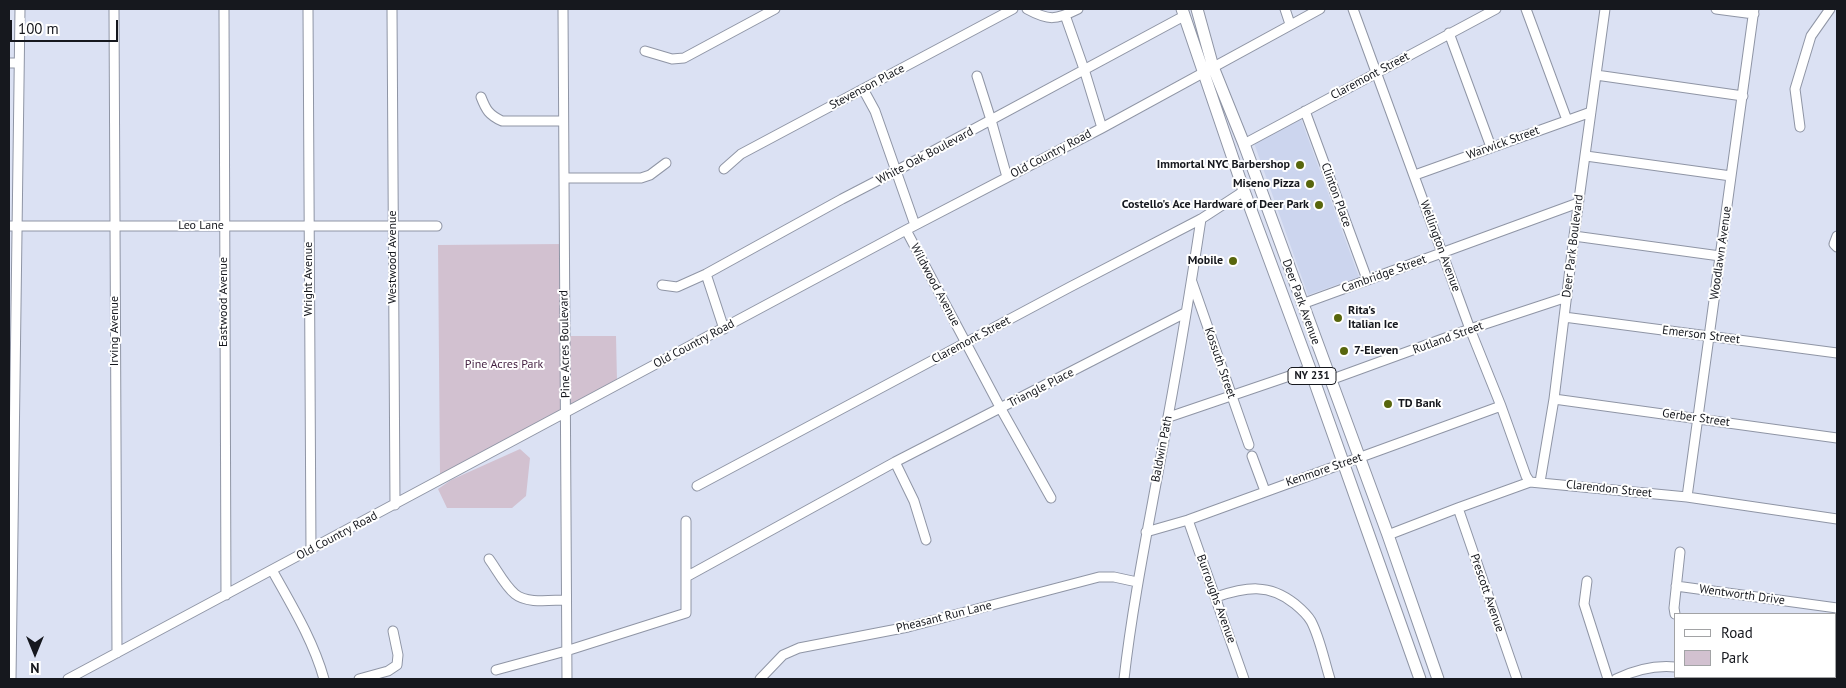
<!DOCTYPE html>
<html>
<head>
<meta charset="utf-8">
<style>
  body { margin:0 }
  #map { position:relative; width:1846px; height:688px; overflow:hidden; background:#dbe1f3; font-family:"PT Sans",sans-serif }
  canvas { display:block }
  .frame { position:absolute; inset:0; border:10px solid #16181e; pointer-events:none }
  .legend { position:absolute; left:1674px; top:613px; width:162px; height:65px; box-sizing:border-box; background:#fff; border:1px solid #a2a3a5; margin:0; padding:6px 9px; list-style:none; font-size:15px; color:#16181e }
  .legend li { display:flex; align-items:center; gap:10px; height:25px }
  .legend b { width:25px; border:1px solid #a2a3a5 }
  .north { position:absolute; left:10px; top:628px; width:50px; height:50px; -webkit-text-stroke:4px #fff; paint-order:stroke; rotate:180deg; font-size:14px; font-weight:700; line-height:20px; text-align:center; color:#16181e }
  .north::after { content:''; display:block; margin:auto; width:18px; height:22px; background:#16181e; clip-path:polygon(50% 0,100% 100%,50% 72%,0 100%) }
  .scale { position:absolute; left:10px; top:20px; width:108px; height:22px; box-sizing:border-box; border:2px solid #16181e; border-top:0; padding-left:6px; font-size:15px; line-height:18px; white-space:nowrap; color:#16181e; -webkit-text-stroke:4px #fff; paint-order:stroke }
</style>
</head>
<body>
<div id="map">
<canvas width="1846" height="688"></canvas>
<div class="frame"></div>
<ul class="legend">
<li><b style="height:6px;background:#fff"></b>Road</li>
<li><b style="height:14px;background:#d2c1d0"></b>Park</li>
</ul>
<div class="north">N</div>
<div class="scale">100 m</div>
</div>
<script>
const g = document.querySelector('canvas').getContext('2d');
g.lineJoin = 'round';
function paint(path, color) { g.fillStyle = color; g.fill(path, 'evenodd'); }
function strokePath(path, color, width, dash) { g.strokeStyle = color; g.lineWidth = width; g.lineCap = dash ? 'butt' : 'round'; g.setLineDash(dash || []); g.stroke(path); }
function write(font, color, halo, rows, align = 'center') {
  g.font = font + ' "PT Sans",sans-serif'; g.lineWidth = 4; g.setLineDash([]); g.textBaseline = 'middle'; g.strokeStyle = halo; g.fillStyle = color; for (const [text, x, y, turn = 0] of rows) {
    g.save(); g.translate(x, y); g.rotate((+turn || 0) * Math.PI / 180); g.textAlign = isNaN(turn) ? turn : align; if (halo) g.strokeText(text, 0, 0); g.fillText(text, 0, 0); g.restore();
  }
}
paint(new Path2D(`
  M1301,119L1359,277L1308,295L1254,143Z`), '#ccd5ee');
paint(new Path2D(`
  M563,244L562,336H616L617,381L440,475L438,245Z
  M520,449L530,458L526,496L512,508H447L438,489L451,480Z`), '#d2c1d0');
const minor = new Path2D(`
  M114,9L117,653
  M224,9L226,595
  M308,9L311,550
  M392,9L395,505
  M563,9L567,679
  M1027,9C1049,21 1056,20 1078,9
  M1285,9L1290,24
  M1353,9L1470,329L1501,406L1526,476L1530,482
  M1526,9L1567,120
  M1716,9L1754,14
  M1065,15L1084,69L1102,128
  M1449,33L1491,147
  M645,51L672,59L684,58L775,9
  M9,63H19
  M1596,75L1743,96
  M977,76L991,120L1007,177
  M863,89L875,111L915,225
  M481,97C486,110 489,115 502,121H563
  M1305,111L1367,279
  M1800,127L1795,89L1811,36L1830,9
  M1244,144L1496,9
  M1586,156L1731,176
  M724,169L741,154L1013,9
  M1415,175L1591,112
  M564,178H641L650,175L666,163
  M9,226H437
  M906,230L1001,409L1051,498
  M1574,236L1720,256
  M1837,236L1834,244L1837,247
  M706,274L724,329
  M1192,282L1249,445
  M662,285L677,287L706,274L842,199L896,171L1184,16
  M1302,304L1578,203
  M1564,317L1837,353
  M1330,380L1470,329L1567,297
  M1554,399L1837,438
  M1169,417L1310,369
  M1252,456L1265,491
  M895,462L914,501L926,540
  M1540,482L1554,399L1574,236L1605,9
  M697,486L1070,287L1201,219L1244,191
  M1687,497L1754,9
  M1458,508L1517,679
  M1188,520L1244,679
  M686,521V577L895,462L1185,313
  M1146,532L1188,520L1501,406
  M1388,535L1458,508L1530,482L1687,497L1837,519
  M489,559C497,570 505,586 515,594C527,604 551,600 566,600
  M272,570C292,606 313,640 324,679
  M1587,581L1584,604L1608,679
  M1676,586L1837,608
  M1216,597C1246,587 1269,583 1295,604C1301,609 1307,614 1311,621C1320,638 1324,660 1330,679
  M1675,614L1674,608L1680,552
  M496,670L566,651L686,613V577
  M1730,677L1741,679
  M11,679L20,9
  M68,679L906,230L1102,128L1320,9
  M359,679L388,671L397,665L398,655L393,631
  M760,679L783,655L799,648L908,627L1099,577H1114L1137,582
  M1124,679C1134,591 1153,505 1168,417C1180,352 1191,285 1201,219
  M1616,679C1635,670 1654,665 1675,667
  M1710,679L1711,677`);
const major = new Path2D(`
  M1182,9L1244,191L1310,369L1420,679
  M1197,9L1213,67L1244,144L1388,535L1438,679`);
strokePath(minor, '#8f95a5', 11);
strokePath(major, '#8f95a5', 13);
strokePath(minor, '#fff', 9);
strokePath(major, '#fff', 11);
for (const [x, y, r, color] of [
  [1300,165,5,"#58660d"],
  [1310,184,5,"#58660d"],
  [1319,205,5,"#58660d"],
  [1233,261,5,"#58660d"],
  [1338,318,5,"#58660d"],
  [1344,351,5,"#58660d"],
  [1388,404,5,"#58660d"]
]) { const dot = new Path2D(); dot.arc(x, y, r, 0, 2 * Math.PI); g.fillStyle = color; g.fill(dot); strokePath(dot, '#fff', 2); }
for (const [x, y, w] of [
  [1312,376,48]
]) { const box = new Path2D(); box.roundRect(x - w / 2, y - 8.5, w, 17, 4); g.fillStyle = '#fff'; g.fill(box); strokePath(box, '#16181e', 1); }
write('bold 11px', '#16181e', null, [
  ["NY 231",1312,376]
]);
write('12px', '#16181e', '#fff', [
  ["Claremont Street",1370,76,-28],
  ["Stevenson Place",867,87,-28],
  ["Warwick Street",1503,143,-20],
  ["Old Country Road",1051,154,-28],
  ["White Oak Boulevard",925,156,-28],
  ["Clinton Place",1336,195,70],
  ["Leo Lane",201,226],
  ["Wellington Avenue",1440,246,70],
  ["Deer Park Boulevard",1573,246,-83],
  ["Woodlawn Avenue",1721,253,-82],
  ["Westwood Avenue",393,257,-90],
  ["Cambridge Street",1384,274,-20],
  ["Wright Avenue",309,279,-90],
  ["Wildwood Avenue",935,285,62],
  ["Eastwood Avenue",224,302,-90],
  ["Deer Park Avenue",1301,302,70],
  ["Irving Avenue",115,331,-90],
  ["Emerson Street",1701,335,7],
  ["Rutland Street",1448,338,-20],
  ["Claremont Street",971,340,-28],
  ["Pine Acres Boulevard",565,344,-91],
  ["Old Country Road",694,344,-28],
  ["Kossuth Street",1220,363,71],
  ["Triangle Place",1041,388,-27],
  ["Gerber Street",1696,418,8],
  ["Baldwin Path",1162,449,-79],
  ["Kenmore Street",1324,470,-19],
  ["Clarendon Street",1609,489,6],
  ["Old Country Road",337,536,-28],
  ["Prescott Avenue",1487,593,71],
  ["Wentworth Drive",1742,595,8],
  ["Burroughs Avenue",1216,599,70],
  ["Pheasant Run Lane",944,617,-14]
]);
write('bold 12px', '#16181e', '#fff', [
  ["Immortal NYC Barbershop",1290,165],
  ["Miseno Pizza",1300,184],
  ["Costello's Ace Hardware of Deer Park",1309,205],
  ["Mobile",1223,261],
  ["Rita's",1348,311,"left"],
  ["Italian Ice",1348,325,"left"],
  ["7-Eleven",1354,351,"left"],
  ["TD Bank",1398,404,"left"]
], 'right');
write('12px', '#431f40', '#fff', [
  ["Pine Acres Park",504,365]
]);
</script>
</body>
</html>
